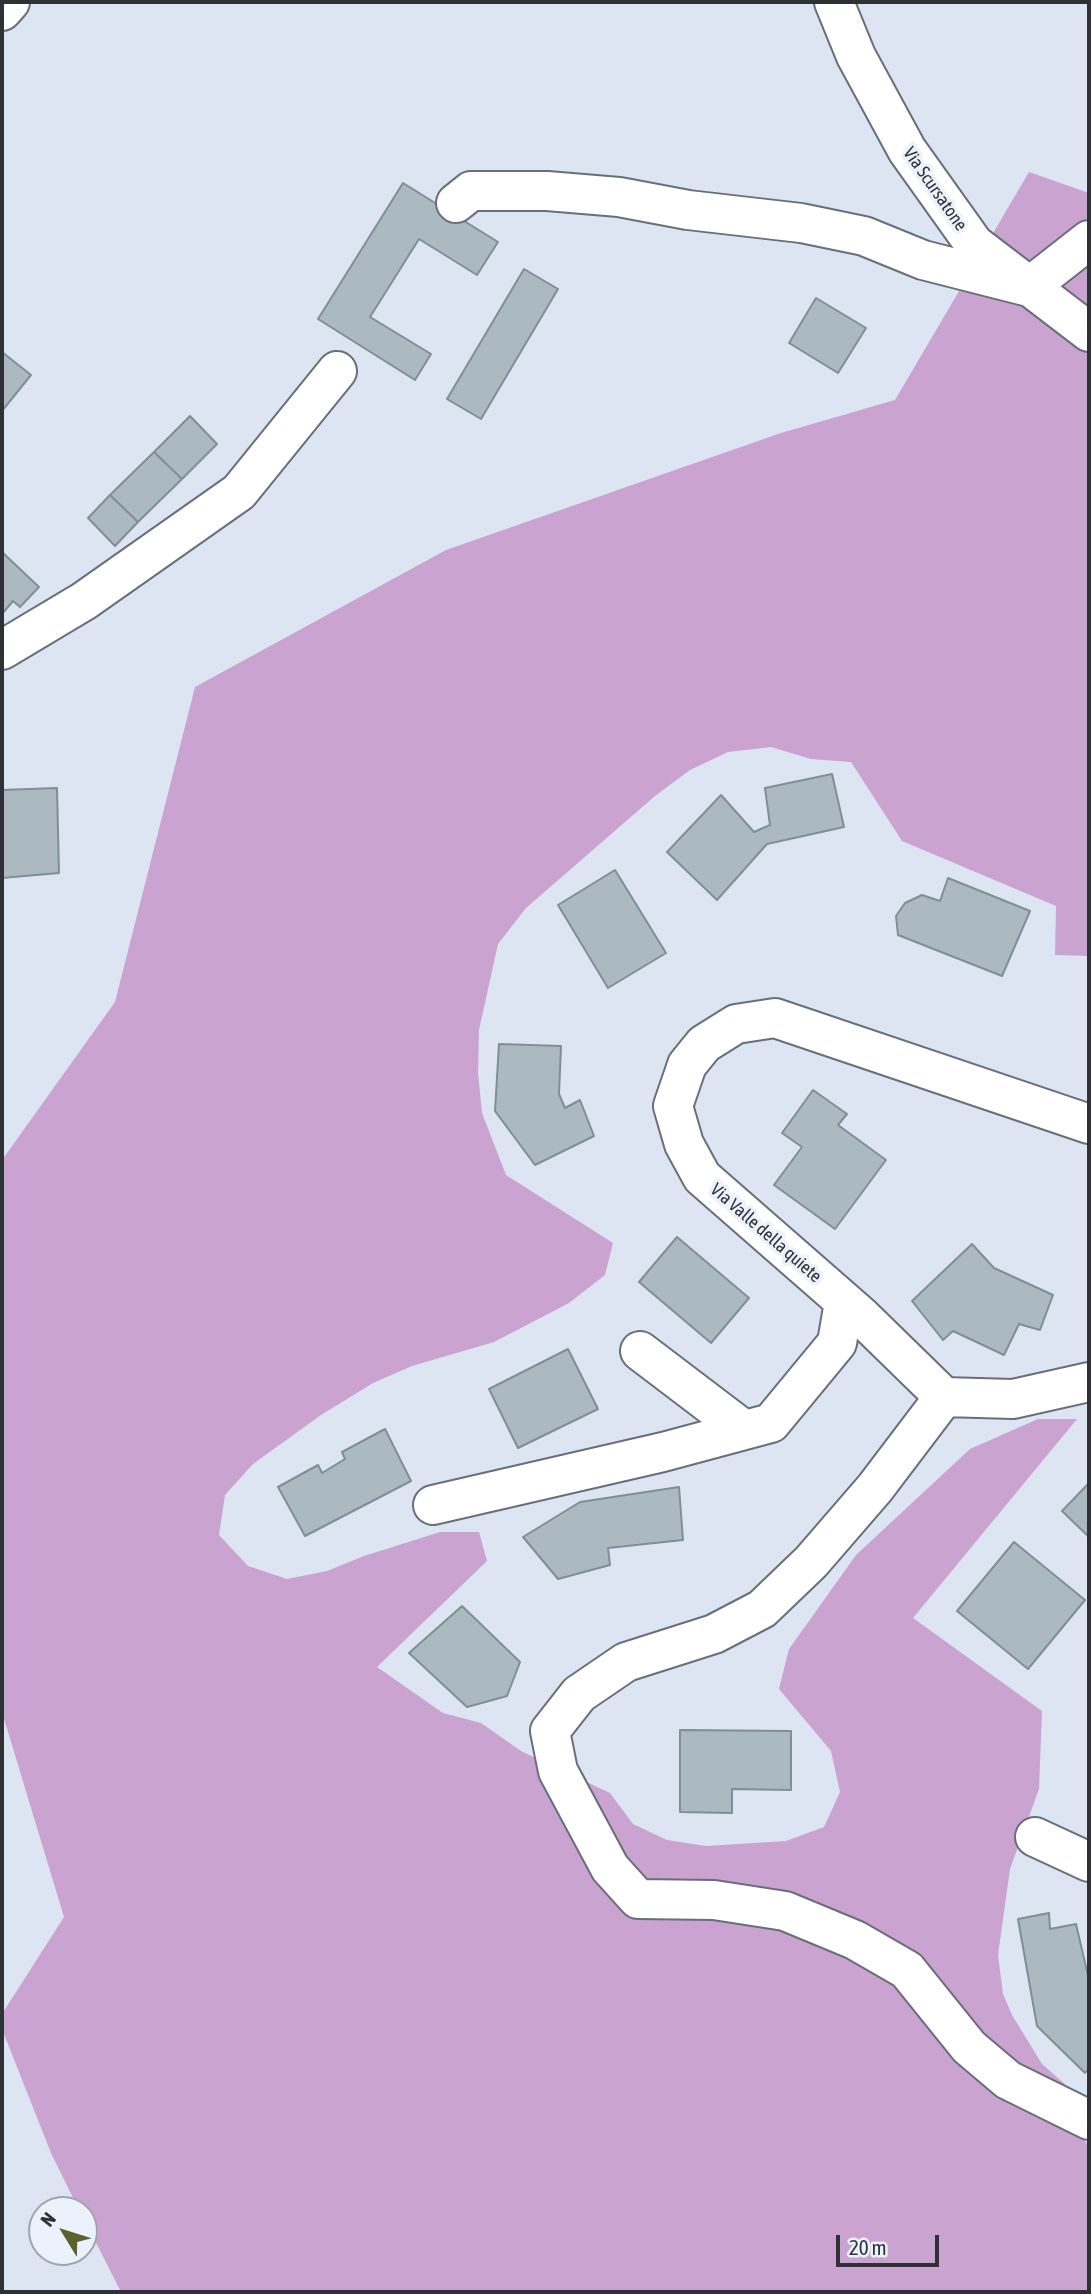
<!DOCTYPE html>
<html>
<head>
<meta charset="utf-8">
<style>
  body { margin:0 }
  #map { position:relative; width:1091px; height:2294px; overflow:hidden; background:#dde5f2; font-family:"Asap Condensed",sans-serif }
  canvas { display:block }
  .frame { position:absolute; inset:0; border:4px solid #2e3136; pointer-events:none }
  .north { position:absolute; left:28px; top:2196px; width:70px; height:70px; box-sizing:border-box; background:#ecf2fc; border:2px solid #a0a5ad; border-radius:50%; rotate:308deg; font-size:19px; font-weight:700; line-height:28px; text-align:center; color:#2e3136 }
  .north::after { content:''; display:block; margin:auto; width:24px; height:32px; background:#5c612e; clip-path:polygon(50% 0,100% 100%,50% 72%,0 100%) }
  .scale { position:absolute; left:836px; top:2235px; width:103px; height:32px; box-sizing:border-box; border:4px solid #2e3136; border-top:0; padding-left:9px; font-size:21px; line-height:24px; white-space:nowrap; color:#2e3136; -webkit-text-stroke:5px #ecf2fc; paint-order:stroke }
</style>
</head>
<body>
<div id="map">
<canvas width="1091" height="2294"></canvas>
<div class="frame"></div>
<div class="north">N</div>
<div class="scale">20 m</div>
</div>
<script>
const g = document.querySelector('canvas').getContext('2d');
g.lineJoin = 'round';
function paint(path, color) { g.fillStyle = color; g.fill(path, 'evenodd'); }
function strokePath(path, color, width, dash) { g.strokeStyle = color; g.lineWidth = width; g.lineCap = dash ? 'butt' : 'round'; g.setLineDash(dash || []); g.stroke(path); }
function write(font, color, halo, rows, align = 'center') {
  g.font = font + ' "Asap Condensed",sans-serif'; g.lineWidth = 7; g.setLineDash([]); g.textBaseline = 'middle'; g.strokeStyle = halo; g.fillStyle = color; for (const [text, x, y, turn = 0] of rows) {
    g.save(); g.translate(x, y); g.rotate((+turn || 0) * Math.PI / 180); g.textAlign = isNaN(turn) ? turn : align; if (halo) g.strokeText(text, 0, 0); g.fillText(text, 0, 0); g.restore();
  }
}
paint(new Path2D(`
  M1029,172L1089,193V956L1055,955L1056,906L902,841L851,762L811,759L771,747L728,752L690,770L655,796L526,908L498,944L479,1030L478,1073L482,1113L506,1175L613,1243L605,1275L569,1303L494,1342L412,1366L373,1383L321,1415L253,1464L225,1495L219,1535L248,1566L287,1579L327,1571L364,1556L440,1532H479L487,1561L377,1667L443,1713L481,1723L521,1751L610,1793L633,1824L667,1840L706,1846L786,1841L824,1827L840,1792L831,1751L779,1689L789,1649L856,1555L970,1449L1038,1419H1077L913,1618L1042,1711L1039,1789L1010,1869L998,1955L1003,1994L1012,2015L1042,2064L1067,2086L1078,2131L1089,2147V2292H121L84,2219V2210H79L51,2153L2,2029V2014L64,1917L2,1712V1160L115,1002L195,687L446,550L781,433L895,400Z`), '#cba3d1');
const building = new Path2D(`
  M403,183L498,242L477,275L419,239L370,317L431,354L415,380L318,319Z
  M524,269L558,289L481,419L447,399Z
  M816,298L866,328L838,373L789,343Z
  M2,352L31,375L2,411Z
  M190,416L217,444L182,479L154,452Z
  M154,452L182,479L138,522L110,495Z
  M110,495L138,522L115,546L88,518Z
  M2,552L39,587L20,607L13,601L2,614Z
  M832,774L844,827L767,844L717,900L667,852L721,795L754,832L770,825L765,788Z
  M57,788L59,873L2,878V790Z
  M615,870L666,953L608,988L558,905Z
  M948,878L1030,911L1002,976L898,935L896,916L905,903L922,895L940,901Z
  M499,1044L561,1046L559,1094L565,1108L580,1100L594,1136L535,1165L495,1111Z
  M813,1090L847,1114L838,1125L886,1160L835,1229L774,1185L802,1147L782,1133Z
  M677,1237L749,1298L711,1343L639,1282Z
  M972,1244L994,1268L1053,1295L1040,1330L1019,1324L1004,1355L953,1331L943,1340L912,1301Z
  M568,1349L598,1409L518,1448L489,1389Z
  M385,1429L411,1481L305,1536L278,1487L318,1465L322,1473L345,1459L342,1452Z
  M1089,1483V1537L1062,1511Z
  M679,1487L683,1540L608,1548L610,1565L558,1579L523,1537L580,1502Z
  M1014,1542L1085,1600L1028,1669L957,1611Z
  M462,1606L520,1662L507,1696L467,1707L409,1653Z
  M680,1730L791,1731V1790L732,1789V1813L680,1812Z
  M1049,1913L1050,1929L1076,1924L1089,1980V2068L1085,2073L1037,2026L1018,1919Z`);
paint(building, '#abb9c1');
strokePath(building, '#808e95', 2);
const minor = new Path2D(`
  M834,2L856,56L907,150L974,244L1089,332
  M456,203L471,191H547L619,197L688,210L801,223L864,236L923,260L1029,287L1089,240
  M2,650L84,601L239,492L337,371
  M1089,1124L775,1018L736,1024L704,1044L687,1065L673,1106L684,1144L702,1177L861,1316L944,1397L1013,1399L1089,1382
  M640,1351L744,1430
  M944,1397L875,1488L811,1562L762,1609L714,1634L626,1662L579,1694L550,1731L558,1771L610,1868L638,1899L714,1900L785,1911L855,1940L907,1970L969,2047L1008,2080L1089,2120
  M433,1505L663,1452L771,1423L837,1343L844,1302
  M1035,1837L1089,1862`);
const major = new Path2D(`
  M2,11L10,2`);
strokePath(minor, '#686e7a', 42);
strokePath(major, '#686e7a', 42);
strokePath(minor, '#fff', 38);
strokePath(major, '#fff', 38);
write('18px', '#2e3136', '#ecf2fc', [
  ["Via Scursatone",935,189,55],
  ["Via Valle della quiete",766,1233,41]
]);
</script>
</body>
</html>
